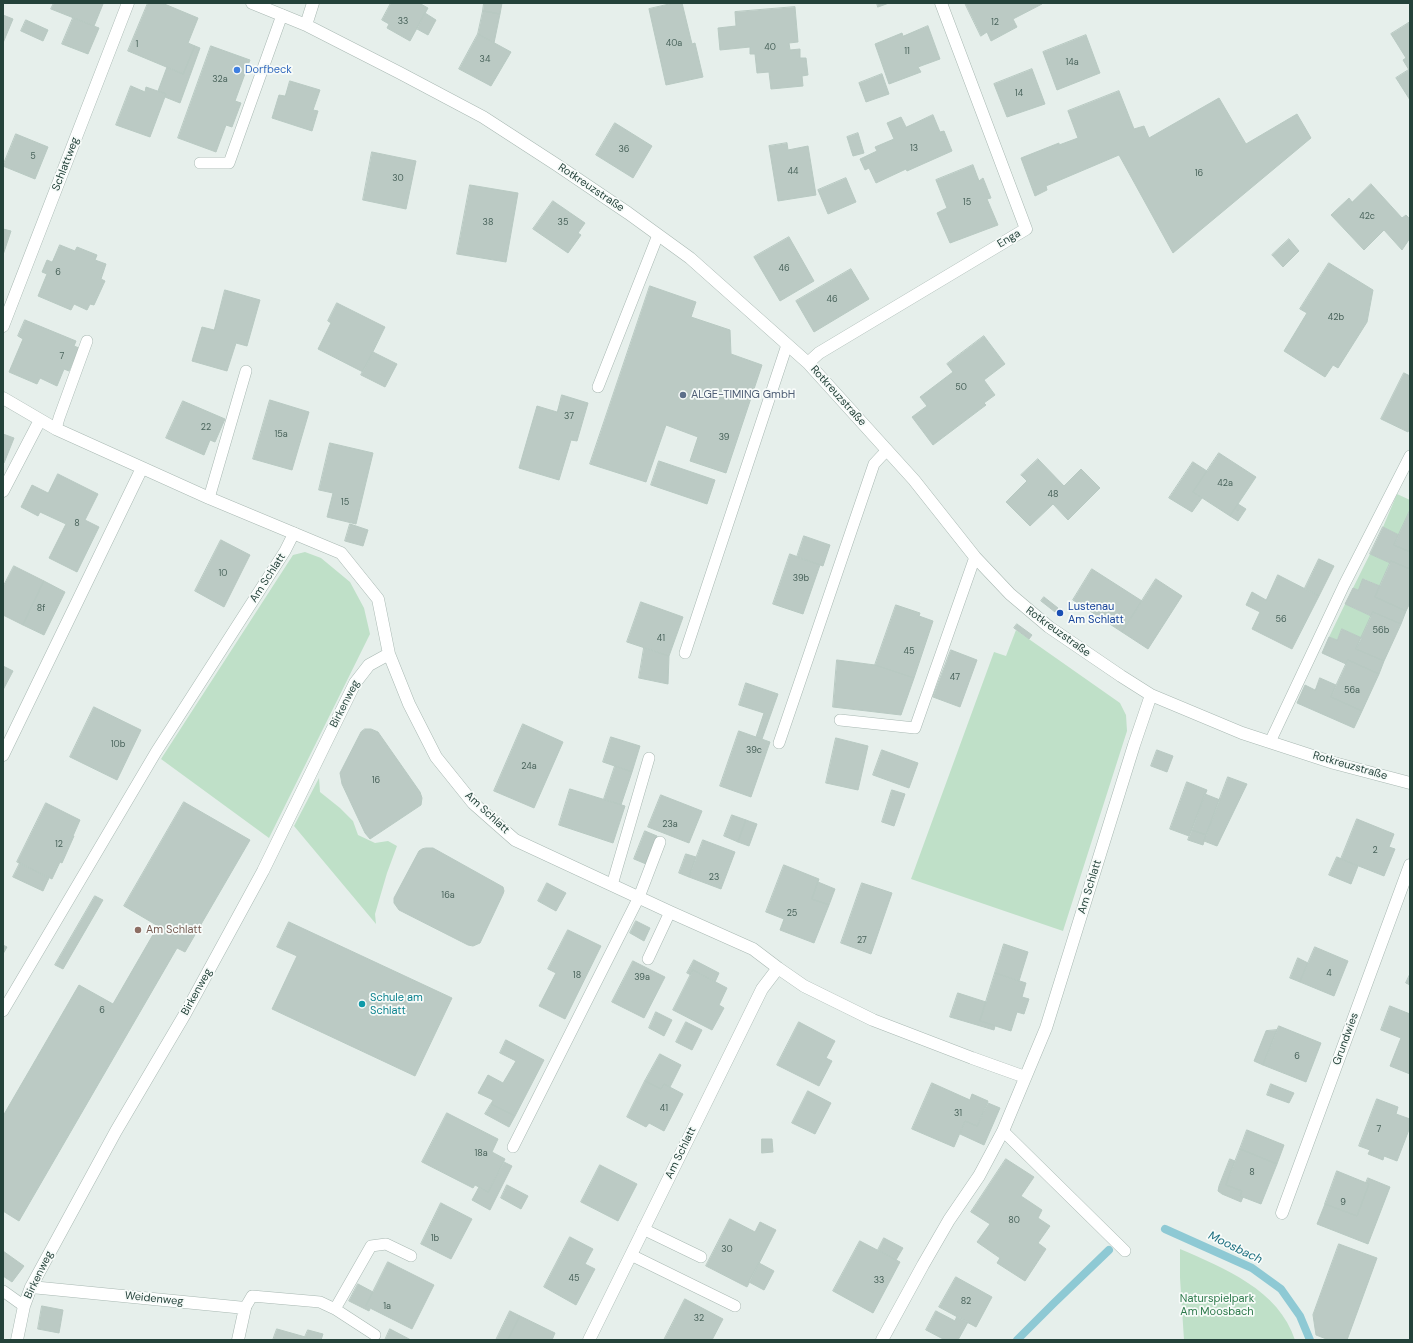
<!DOCTYPE html>
<html>
<head>
<meta charset="utf-8">
<style>
  body { margin:0 }
  #map { position:relative; width:1413px; height:1343px; overflow:hidden; background:#e6efeb; font-family:"DM Sans",sans-serif }
  canvas { display:block }
  .frame { position:absolute; inset:0; border:4px solid #24423a; pointer-events:none }
</style>
</head>
<body>
<div id="map">
<canvas width="1413" height="1343"></canvas>
<div class="frame"></div>
</div>
<script>
const g = document.querySelector('canvas').getContext('2d');
g.lineJoin = 'round';
function paint(path, color) { g.fillStyle = color; g.fill(path, 'evenodd'); }
function strokePath(path, color, width, dash) { g.strokeStyle = color; g.lineWidth = width; g.lineCap = dash ? 'butt' : 'round'; g.setLineDash(dash || []); g.stroke(path); }
function write(font, color, halo, rows, align = 'center') {
  g.font = font + ' "DM Sans",sans-serif'; g.lineWidth = 3.5; g.setLineDash([]); g.textBaseline = 'middle'; g.strokeStyle = halo; g.fillStyle = color; for (const [text, x, y, turn = 0] of rows) {
    g.save(); g.translate(x, y); g.rotate((+turn || 0) * Math.PI / 180); g.textAlign = isNaN(turn) ? turn : align; if (halo) g.strokeText(text, 0, 0); g.fillText(text, 0, 0); g.restore();
  }
}
paint(new Path2D(`
  M1397,494L1410,500V510L1399,535L1383,527Z
  M305,552L321,558L350,582L364,608L370,634L269,838L161,759L293,555Z
  M1370,554L1390,563L1380,586L1364,579L1358,590L1353,588Z
  M1345,604L1371,616L1362,638L1342,629L1337,640L1329,637Z
  M1016,630L1120,703L1126,715L1127,731L1063,931L911,879L994,652L1006,656Z
  M319,778L320,792L340,808L353,821L358,835L375,843L388,841L397,846L387,873L375,914L376,924L294,826Z
  M1180,1249C1224,1268 1279,1290 1295,1340H1184L1180,1278Z`), '#bfe0c8');
strokePath(new Path2D(`
  M1165,1229L1252,1268L1281,1289L1300,1316L1310,1340
  M1017,1340L1053,1304L1109,1250`), '#8ec9d4', 8);
const building = new Path2D(`
  M54,3H101L103,4L94,26L51,9Z
  M148,3H162L198,18L188,43L195,46L183,74L128,51Z
  M391,3H419L428,8L410,41L387,28L389,24L382,20Z
  M484,3H502L500,14L483,11Z
  M674,3H682L692,44L695,43L703,77L666,85L649,9Z
  M877,3H889L878,7Z
  M965,3H1042V4L1013,19L1017,27L991,41L987,32L981,36Z
  M795,7L798,42L789,43L790,50L800,49V58H806L808,75L802,76L803,86L771,89L769,72L757,73L755,54H750V47L720,50L718,28L736,26L735,12Z
  M483,11L500,14L494,43L478,34Z
  M425,13L436,20L428,35L417,29Z
  M3,15L13,19L3,43Z
  M73,18L99,28L88,54L62,44Z
  M26,20L48,30L43,41L21,31Z
  M1410,22V69L1409,70L1403,60L1406,58L1391,34Z
  M928,26L940,59L918,67L921,72L889,84L875,44L902,33L903,36Z
  M478,34L511,52L491,86L459,69Z
  M1086,35L1100,73L1057,90L1043,52Z
  M195,46L200,48L180,103L165,97L166,94L158,91L167,67L183,74Z
  M211,46L250,60L235,101L241,103L232,127L226,125L216,152L178,138Z
  M1032,69L1045,104L1007,117L994,84Z
  M1410,69V100L1396,78Z
  M882,74L889,94L866,102L859,83Z
  M290,81L320,90L313,110L318,111L312,131L272,118L279,95L285,96Z
  M131,86L145,92L146,87L166,94L150,137L116,125Z
  M1119,91L1134,129L1144,126L1149,138L1219,98L1246,144L1297,114L1311,138L1173,253L1119,155L1046,186L1047,190L1035,196L1021,158L1059,143V145L1078,138L1068,111Z
  M933,115L940,132L944,131L952,151L907,171L906,169L876,183L869,168L865,170L860,159L877,151L875,147L894,139L887,123L901,117L906,127Z
  M615,123L652,146L633,178L596,155Z
  M858,133L864,153L853,156L847,137Z
  M16,134L48,147L35,179L3,166Z
  M787,143L788,150L808,146L816,195L778,201L769,146Z
  M372,152L416,161L406,209L363,200Z
  M973,165L979,181L983,178L991,198L987,199L998,225L950,243L937,213L947,208L936,180Z
  M846,178L856,202L828,214L818,190Z
  M1371,184L1402,218L1406,215L1410,219V238L1402,250L1384,230L1364,250L1331,215L1349,198L1352,202Z
  M470,185L518,193L506,262L457,254Z
  M553,201L585,223L578,233L581,235L568,253L533,229Z
  M3,229L11,231L3,255Z
  M789,237L814,281L780,301L754,257Z
  M1289,239L1299,251L1283,267L1272,255Z
  M60,245L75,251L77,247L97,255L95,260L106,264L101,279L105,281L94,305L90,304L87,310L74,304L71,310L38,296L47,274L42,272L47,260L52,262Z
  M1329,263L1373,290L1367,322L1338,368L1333,365L1325,377L1284,351L1307,313L1300,309Z
  M851,269L869,299L814,332L796,301Z
  M650,286L696,302L691,317L730,330L731,354L762,365L726,473L690,461L698,437L666,425L646,482L590,464Z
  M225,290L260,300L247,346L236,343L227,371L192,361L202,327L214,330Z
  M337,303L385,327L363,372L318,349L331,323L328,321Z
  M25,320L76,341L74,346L79,348L69,371L64,369L57,386L40,378L37,384L9,372L23,339L18,336Z
  M984,336L1005,364L984,380L995,395L984,403L986,405L933,445L912,417L927,406L920,397L953,372L947,364Z
  M373,352L397,364L385,387L361,375Z
  M1404,373L1410,376V427L1408,432L1381,419Z
  M562,395L588,403L577,441L571,440L559,480L519,468L537,406L557,412Z
  M270,400L309,412L292,470L253,459Z
  M183,401L225,419L215,442L210,440L204,455L166,438Z
  M3,434L14,438L4,463H3Z
  M330,443L373,453L356,524L327,517L333,493L319,490Z
  M1219,453L1256,477L1230,516L1193,492Z
  M1038,459L1064,486L1081,469L1100,488L1068,520L1053,504L1030,526L1006,502L1027,481L1021,475Z
  M659,461L715,480L707,504L651,485Z
  M1193,462L1207,471L1193,492L1202,498L1192,512L1169,498Z
  M58,474L98,494L85,520L99,527L77,572L49,558L66,524L40,512L38,516L21,507L32,485L48,493Z
  M1238,504L1246,509L1238,521L1230,516Z
  M1410,510V552L1394,545Z
  M350,524L368,530L363,546L345,541Z
  M1383,527L1399,535L1394,545L1410,552V569L1391,561L1390,563L1370,554Z
  M804,536L830,545L823,566L797,557Z
  M221,540L250,555L224,607L195,591Z
  M790,554L820,565L803,614L773,604Z
  M1319,559L1334,566L1319,596L1305,588Z
  M1391,561L1410,569V603L1406,611L1375,597Z
  M14,566L44,581L23,625L3,615V587Z
  M1092,569L1142,601L1122,632L1073,600Z
  M1278,575L1319,596L1292,649L1252,629L1260,612L1246,605L1252,592L1266,600Z
  M1156,579L1182,596L1148,649L1122,632Z
  M1363,579L1380,586L1375,597L1406,611L1401,624L1373,612L1371,616L1345,604L1353,588L1358,590Z
  M44,581L65,592L44,635L23,625Z
  M1044,597L1058,608L1055,612L1041,601Z
  M641,602L683,617L669,656L627,642Z
  M896,605L920,613L919,616L933,621L914,678L875,665Z
  M1373,612L1401,624L1384,661L1356,649Z
  M1017,624L1032,635L1029,639L1014,628Z
  M1342,629L1362,638L1356,649L1384,661L1379,674L1348,660L1346,664L1322,653L1329,637L1337,640Z
  M644,648L669,656L668,684L639,678Z
  M951,650L977,660L960,707L933,697Z
  M837,660L875,665L914,678L901,715L833,707Z
  M1348,660L1379,674L1362,711L1331,697Z
  M3,666L13,671L3,690Z
  M1320,678L1336,685L1331,697L1362,711L1354,728L1297,703L1305,685L1315,690Z
  M746,683L778,694L762,739L756,737L764,713L739,705Z
  M94,707L141,730L117,780L70,757Z
  M523,724L563,742L534,808L494,791Z
  M365,729H371L378,732L420,792L422,798L421,805L370,839L365,833L342,784L340,773L361,732Z
  M739,731L770,742L751,797L720,786Z
  M611,737L640,746L632,772L603,762Z
  M836,738L868,746L858,790L826,783Z
  M882,750L918,763L909,788L873,775Z
  M1157,750L1173,756L1167,772L1151,766Z
  M615,766L632,772L621,805L604,799Z
  M1228,777L1247,784L1217,846L1204,841Z
  M1187,782L1207,790L1189,836L1170,829Z
  M570,789L625,806L613,843L559,825Z
  M892,790L905,794L894,826L882,822Z
  M1205,794L1220,800L1206,835L1192,830Z
  M661,795L702,811L689,843L648,827Z
  M184,802L250,840L185,952L177,948L19,1221L3,1211V1116L79,985L113,1004L158,926L124,906Z
  M46,803L80,820L73,836H74L62,863L60,862L52,879L17,862Z
  M732,815L746,820L738,842L724,836Z
  M1357,819L1394,834L1389,847L1395,849L1384,876L1341,859Z
  M746,820L757,824L749,846L738,842Z
  M1192,830L1206,835L1203,845L1188,840Z
  M645,831L657,836L646,864L634,859Z
  M703,840L735,852L721,889L689,877Z
  M426,848H433L503,887L504,891L503,894L480,943L473,946L468,945L399,910L394,903V898L419,851L422,849Z
  M686,854L696,857L689,877L679,873Z
  M1337,857L1358,866L1351,884L1329,875Z
  M20,863L49,878L43,891L13,877Z
  M784,865L819,879L812,899L829,905L814,943L780,930L784,919L766,912Z
  M818,882L835,889L829,905L812,899Z
  M547,883L566,893L556,911L538,901Z
  M862,883L892,893L871,954L841,943Z
  M95,896L103,900L63,969L55,965Z
  M636,921L650,928L644,941L630,933Z
  M289,922L452,998L415,1076L272,1009L297,956L277,947Z
  M568,930L601,946L565,1019L539,1006L556,973L548,969Z
  M1004,944L1028,952L1019,981L995,973Z
  M3,945L7,947L3,954Z
  M1315,947L1348,961L1334,996L1300,982Z
  M1298,958L1308,963L1300,982L1290,978Z
  M694,960L719,973L715,982L693,970L691,975L687,973Z
  M633,961L665,977L644,1018L612,1002Z
  M693,970L727,988L719,1005L724,1008L712,1030L673,1010Z
  M995,973L1026,983L1022,997L1029,999L1024,1014L1017,1012L1011,1031L980,1021Z
  M1410,974V985L1406,983Z
  M958,993L986,1002L980,1021L995,1026L994,1030L950,1017Z
  M1390,1006L1410,1014V1074L1390,1066L1401,1038L1381,1030Z
  M656,1012L672,1020L664,1036L649,1028Z
  M686,1022L702,1030L692,1050L676,1042Z
  M799,1022L835,1041L826,1058L832,1061L819,1086L777,1065Z
  M1279,1026L1321,1043L1306,1082L1263,1065Z
  M1277,1030L1263,1065L1254,1061L1266,1031Z
  M506,1040L544,1060L515,1116L491,1104L493,1100L478,1093L488,1075L503,1083L516,1061L500,1053Z
  M660,1054L681,1065L670,1087L664,1084L661,1089L645,1081Z
  M645,1081L661,1089L664,1084L683,1094L664,1131L649,1123L646,1127L627,1117Z
  M932,1083L970,1100L972,1094L988,1101L977,1126L965,1121L954,1147L912,1129Z
  M1271,1084L1294,1093L1289,1103L1267,1095Z
  M808,1091L831,1103L815,1134L792,1123Z
  M1377,1099L1398,1107L1396,1114L1410,1119V1127L1397,1161L1384,1156L1383,1160L1368,1154L1370,1150L1359,1146Z
  M988,1103L1000,1108L984,1145L960,1134L965,1121L977,1126Z
  M491,1104L515,1116L509,1127L485,1114Z
  M447,1113L498,1139L492,1152L505,1159L488,1192L475,1185L473,1188L422,1162Z
  M1247,1130L1284,1145L1277,1164L1240,1149Z
  M762,1139H772L773,1152L762,1153Z
  M1240,1149L1277,1164L1261,1204L1240,1196L1242,1191L1226,1185Z
  M1006,1159L1034,1177L1021,1196L1042,1210L1038,1218L1050,1226L1038,1243L1046,1249L1025,1281L997,1263L1000,1258L977,1242L990,1224L971,1212Z
  M1230,1159L1235,1161L1226,1185L1242,1191L1240,1196L1243,1197L1241,1202L1222,1194L1218,1191L1219,1186Z
  M504,1162L512,1166L490,1210L472,1200L479,1187L488,1192Z
  M600,1165L637,1184L618,1221L581,1202Z
  M1337,1171L1369,1184L1357,1216L1325,1204Z
  M1368,1178L1390,1187L1368,1244L1317,1224L1325,1204L1357,1216L1369,1184L1366,1183Z
  M507,1185L528,1196L521,1209L501,1198Z
  M441,1203L472,1219L451,1259L421,1244Z
  M730,1219L755,1232L760,1222L776,1230L747,1287L706,1266Z
  M570,1237L593,1249L585,1264L595,1269L576,1305L544,1287Z
  M884,1238L903,1248L896,1260L878,1250Z
  M860,1241L900,1262L873,1313L833,1291Z
  M1339,1244L1377,1258L1347,1340H1329L1316,1335L1313,1315Z
  M3,1251L24,1266L12,1282L3,1276Z
  M388,1262L434,1285L412,1329L366,1306Z
  M759,1263L774,1271L764,1290L749,1282Z
  M956,1277L992,1297L976,1327L939,1307Z
  M358,1284L373,1292L366,1306L370,1309L369,1311L349,1301Z
  M685,1299L723,1319L712,1340H664Z
  M42,1306L63,1310L59,1333L38,1329Z
  M510,1311L520,1316L508,1340H496Z
  M936,1311L955,1321L957,1316L968,1322L958,1340H945L926,1330Z
  M520,1316L555,1333L552,1340H508Z
  M277,1329L316,1340H273Z
  M390,1329L411,1340H385Z
  M308,1330L323,1334L321,1340H315L305,1337Z`);
paint(building, '#bbcac4');
strokePath(building, '#b8c9c2', 1);
const lane = new Path2D(`
  M200,163H229L282,15
  M598,387L658,235
  M56,429L59,418L87,341
  M209,498L246,371
  M685,653L787,345
  M840,720L915,728L975,557
  M1270,742L1344,585L1410,456
  M779,743L874,464L887,450
  M612,885L649,758
  M648,959L670,912
  M3,1011L156,752L285,551L294,533
  M1003,1131L1125,1251
  M513,1147L639,897L660,842
  M643,1229L701,1257
  M631,1255L735,1306
  M3,1291L24,1306
  M245,1308L252,1296L320,1302L335,1309L375,1335
  M335,1309L371,1246L386,1244L411,1256`);
const street = new Path2D(`
  M252,3L306,25L400,73L483,117L557,165L628,213L690,258L808,363L914,480L975,557L1010,594L1049,627L1121,676L1151,695L1242,733L1334,763L1410,783
  M306,25L313,3
  M3,326L128,3
  M808,363L819,353L1026,229L941,3
  M3,398L56,429L209,498L341,553L378,599L389,654L409,704L436,757L473,803L515,840L670,912L753,949L778,968L804,986L873,1020L972,1058L1025,1077
  M3,491L40,420
  M3,755L142,468
  M1282,1213L1410,865
  M31,1287L245,1308L238,1340
  M17,1340L24,1306L31,1287L116,1131L185,1014L263,871L355,683L369,665L389,654
  M589,1340L762,989L778,968
  M882,1340L923,1265L949,1220L979,1176L1003,1131L1046,1028L1134,745L1151,695`);
strokePath(lane, '#a8b8b2', 12);
strokePath(street, '#a8b8b2', 13);
strokePath(lane, '#fff', 11);
strokePath(street, '#fff', 12);
for (const [x, y, r, color] of [
  [237,70,4,"#3f7fe0"],
  [683,395,4,"#5c6f8a"],
  [1060,613,4,"#1a4fb4"],
  [138,930,4,"#8d6e63"],
  [362,1004,4,"#0f9aa8"]
]) { const dot = new Path2D(); dot.arc(x, y, r, 0, 2 * Math.PI); g.fillStyle = color; g.fill(dot); strokePath(dot, '#f7fbf9', 1.5); }
write('9px', '#4a645c', null, [
  ["33",403,22],
  ["12",995,23],
  ["40a",674,44],
  ["1",137,45],
  ["40",770,48],
  ["11",907,52],
  ["34",485,60],
  ["14a",1072,63],
  ["32a",220,80],
  ["14",1019,94],
  ["13",914,149],
  ["36",624,150],
  ["5",33,157],
  ["44",793,172],
  ["16",1199,174],
  ["30",398,179],
  ["15",967,203],
  ["42c",1367,217],
  ["38",488,223],
  ["35",563,223],
  ["46",784,269],
  ["6",58,273],
  ["46",832,300],
  ["42b",1336,318],
  ["7",62,357],
  ["50",961,388],
  ["37",569,417],
  ["22",206,428],
  ["15a",281,435],
  ["39",724,438],
  ["42a",1225,484],
  ["48",1053,495],
  ["15",345,503],
  ["8",77,524],
  ["10",223,574],
  ["39b",801,579],
  ["8f",41,609],
  ["56",1281,620],
  ["56b",1381,631],
  ["41",661,639],
  ["45",909,652],
  ["47",955,678],
  ["56a",1352,691],
  ["10b",118,745],
  ["39c",754,751],
  ["24a",529,767],
  ["16",376,781],
  ["23a",670,825],
  ["12",59,845],
  ["2",1375,851],
  ["23",714,878],
  ["16a",448,896],
  ["25",792,914],
  ["27",862,941],
  ["4",1329,974],
  ["18",577,976],
  ["39a",642,978],
  ["6",102,1011],
  ["6",1297,1057],
  ["41",664,1109],
  ["31",958,1114],
  ["7",1379,1130],
  ["18a",481,1154],
  ["8",1252,1173],
  ["9",1343,1203],
  ["80",1014,1221],
  ["1b",435,1239],
  ["30",727,1250],
  ["45",574,1279],
  ["33",879,1281],
  ["82",966,1302],
  ["1a",387,1307],
  ["32",699,1319]
]);
write('11px', '#366cbe', '#f7fbf9', [
  ["Dorfbeck",245,70]
], 'left');
write('11px', '#24423a', '#f7fbf9', [
  ["Schlattweg",66,164,-69],
  ["Rotkreuzstraße",591,188,34],
  ["Enga",1009,239,-31],
  ["Rotkreuzstraße",838,396,48],
  ["Am Schlatt",268,578,-57],
  ["Rotkreuzstraße",1058,632,36],
  ["Birkenweg",345,704,-63],
  ["Rotkreuzstraße",1350,766,16],
  ["Am Schlatt",487,813,43],
  ["Am Schlatt",1090,887,-73],
  ["Birkenweg",197,992,-61],
  ["Grundwies",1346,1039,-70],
  ["Am Schlatt",681,1153,-64],
  ["Birkenweg",39,1275,-64],
  ["Weidenweg",154,1299,6]
]);
write('11px', '#4e5e75', '#f7fbf9', [
  ["ALGE-TIMING GmbH",691,395]
], 'left');
write('11px', '#164399', '#f7fbf9', [
  ["Lustenau",1068,607],
  ["Am Schlatt",1068,620]
], 'left');
write('11px', '#785e54', '#f7fbf9', [
  ["Am Schlatt",146,930]
], 'left');
write('11px', '#0d838f', '#f7fbf9', [
  ["Schule am",370,998],
  ["Schlatt",370,1011]
], 'left');
write('11px', '#2d7a4b', '#f7fbf9', [
  ["Naturspielpark",1217,1299],
  ["Am Moosbach",1217,1312]
]);
write('italic 12px', '#1c6f80', '#f7fbf9', [
  ["Moosbach",1235,1248,26]
]);
</script>
</body>
</html>
